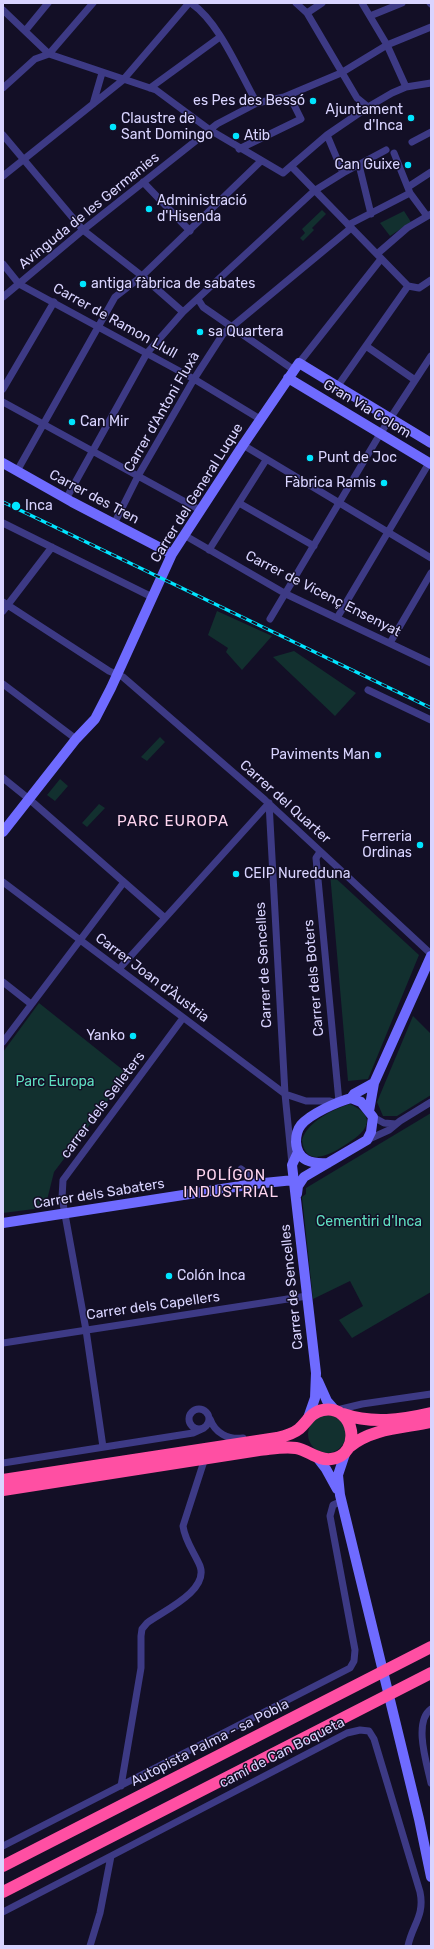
<!DOCTYPE html>
<html>
<head>
<meta charset="utf-8">
<style>
  body { margin:0 }
  #map { position:relative; width:434px; height:1949px; overflow:hidden; background:#130f26; font-family:Rubik,sans-serif }
  canvas { display:block }
  .frame { position:absolute; inset:0; border:4px solid #d9d4ff; pointer-events:none }
</style>
</head>
<body>
<div id="map">
<canvas width="434" height="1949"></canvas>
<div class="frame"></div>
</div>
<script>
const g = document.querySelector('canvas').getContext('2d');
g.lineJoin = 'round';
function paint(path, color) { g.fillStyle = color; g.fill(path, 'evenodd'); }
function strokePath(path, color, width, dash) { g.strokeStyle = color; g.lineWidth = width; g.lineCap = dash ? 'butt' : 'round'; g.setLineDash(dash || []); g.stroke(path); }
function write(font, color, halo, rows, align = 'center') {
  g.font = font + ' Rubik,sans-serif'; g.lineWidth = 3; g.setLineDash([]); g.textBaseline = 'middle'; g.strokeStyle = halo; g.fillStyle = color; for (const [text, x, y, turn = 0] of rows) {
    g.save(); g.translate(x, y); g.rotate((+turn || 0) * Math.PI / 180); g.textAlign = isNaN(turn) ? turn : align; if (halo) g.strokeText(text, 0, 0); g.fillText(text, 0, 0); g.restore();
  }
}
paint(new Path2D(`
  M322,210L326,214L312,228L314,230L303,241L300,238L305,233L302,229Z
  M404,211L411,222L390,236L380,223Z
  M217,611L272,636L242,670L226,652L228,648L208,635Z
  M294,651L356,693L335,716L273,657Z
  M160,737L165,742L147,761L141,757Z
  M60,779L68,786L55,801L47,795Z
  M99,804L105,808L87,827L82,823Z
  M330,873L419,955L368,1079L348,1081Z
  M39,1003L128,1074L54,1172L47,1200L34,1209L3,1213V1052Z
  M413,1016L431,1034V1095L397,1116H383L377,1102Z
  M350,1104C380,1118 365,1133 345,1145C330,1155 305,1168 302,1140C307,1122 333,1109 350,1104Z
  M431,1113V1292L352,1338L339,1320L363,1306L350,1281L313,1299L302,1197L306,1194V1188Z
  M308 1434a19 19 0 1 1 38 0a19 19 0 1 1-38 0Z`), '#12302f');
strokePath(new Path2D(`
  M191,3C220,23 239,72 257,103
  M296,3L307,13L357,98L368,107
  M362,3L387,45L406,87
  M430,3L431,4
  M3,10L49,54L156,90L210,130L283,173L327,135L368,107L392,93L406,87L431,83
  M307,13L322,3
  M370,16L402,3
  M25,31L48,3
  M49,54L93,3
  M3,88L35,59L49,54
  M150,88L220,37
  M93,104L102,73
  M3,135L83,230L142,276L183,312
  M327,135L343,173
  M412,142L431,132
  M239,149L301,119L289,95
  M394,153L410,193L427,216
  M359,165L371,214
  M292,167L408,286L419,288L431,280
  M3,176L123,80L189,3
  M143,182L190,231
  M408,187L431,172
  M348,225L410,193
  M377,254L407,228L431,214
  M3,264L19,284L194,379L260,419
  M3,297L83,230L217,124L257,103L284,97L341,73L387,45L431,27
  M198,299L203,307L294,370
  M366,346L415,380
  M299,363L381,259
  M337,387L408,286
  M3,389L54,302
  M3,402L200,510
  M243,445L431,558
  M17,471L115,297L142,276L261,161
  M66,499L147,353L183,312L314,191L343,173L386,150
  M239,503L314,546
  M3,523L152,597
  M114,524L138,476L194,379L223,334L351,228
  M184,535L286,594L431,663
  M209,550L266,460
  M3,602L109,671L123,677L265,800L431,954
  M3,611L52,547
  M337,618L429,463
  M270,619L380,434L431,356
  M390,643L431,573
  M3,684L76,739
  M368,690L431,720
  M3,778L29,799L165,918
  M269,803L285,1094L292,1164
  M320,852L316,858L339,1102
  M3,882L285,1094L306,1101H330L337,1103
  M119,969L269,803
  M3,982L31,1004
  M3,1042L124,882
  M373,1117L384,1123L396,1124
  M367,1140L389,1130L400,1121L431,1102
  M241,1169L253,1178L254,1184
  M3,1343L307,1296
  M189 1419a10 10 0 1 1 20 0a10 10 0 1 1-20 0Z
  M337,1410L362,1404L431,1394
  M210,1419C215,1433 228,1440 243,1438
  M103,1447L86,1330L62,1198L63,1180L183,1018
  M3,1463L193,1433L204,1428
  M431,1709C413,1722 427,1764 431,1783
  M121,1786L141,1668V1636L142,1629L147,1623C163,1611 209,1591 200,1566C194,1552 185,1541 183,1526L205,1458
  M3,1846L350,1668L354,1661L355,1650L330,1516L333,1505L342,1501
  M3,1912L111,1856
  M90,1946L100,1913L111,1856L347,1733L360,1730L369,1731L374,1739L420,1892C425,1916 412,1925 408,1946`), '#3d3a85', 7);
strokePath(new Path2D(`
  M288,378L431,464
  M3,463L72,502L172,554
  M3,832L76,739L95,719L111,688L172,554L243,445L299,363L431,443
  M351,1098L354,1094L374,1083
  M369,1111L374,1083L431,956
  M298,1152L292,1165L316,1373L315,1398L308,1418
  M297,1194L298,1186L304,1177L367,1140L371,1132L373,1117L361,1102L351,1098C337,1102 310,1114 301,1125C297,1130 296,1136 296,1142C297,1161 312,1164 328,1163
  M3,1223L254,1184L294,1180
  M318,1381L327,1401L335,1410
  M346,1451L338,1475L340,1495L419,1819L431,1877
  M316,1456L326,1469L337,1489`), '#6f6bff', 10);
strokePath(new Path2D(`
  M343,1414C372,1424 401,1420 431,1413
  M349,1447C372,1428 403,1428 431,1422
  M3,1480L277,1438C285,1436 293,1434 299,1429C307,1422 311,1412 323,1410C355,1404 363,1455 331,1459C318,1461 308,1450 296,1448C284,1446 271,1449 259,1450L3,1490
  M3,1866L431,1647
  M3,1892L431,1673`), '#ff4fa3', 12);
const rail = new Path2D(`
  M3,502L431,708`);
strokePath(rail, '#00e5ff', 3.5);
strokePath(rail, '#130f26', 2, [6]);
for (const [x, y, r, color] of [
  [313,101,4,"#00e5ff"],
  [411,118,4,"#00e5ff"],
  [113,127,4,"#00e5ff"],
  [236,136,4,"#00e5ff"],
  [408,165,4,"#00e5ff"],
  [149,209,4,"#00e5ff"],
  [83,284,4,"#00e5ff"],
  [200,332,4,"#00e5ff"],
  [72,422,4,"#00e5ff"],
  [310,458,4,"#00e5ff"],
  [384,483,4,"#00e5ff"],
  [16,506,5,"#00e5ff"],
  [378,755,4,"#00e5ff"],
  [420,845,4,"#00e5ff"],
  [236,874,4,"#00e5ff"],
  [133,1036,4,"#00e5ff"],
  [169,1276,4,"#00e5ff"]
]) { const dot = new Path2D(); dot.arc(x, y, r, 0, 2 * Math.PI); g.fillStyle = color; g.fill(dot); strokePath(dot, '#130f26', 1.5); }
write('14px', '#d9d4ff', '#130f26', [
  ["es Pes des Bessó",305,101,"right"],
  ["Ajuntament",403,110,"right"],
  ["d'Inca",403,126,"right"],
  ["Claustre de",121,119],
  ["Sant Domingo",121,135],
  ["Atib",244,136],
  ["Can Guixe",400,165,"right"],
  ["Administració",157,201],
  ["d'Hisenda",157,217],
  ["antiga fàbrica de sabates",91,284],
  ["sa Quartera",208,332],
  ["Can Mir",80,422],
  ["Punt de Joc",318,458],
  ["Fàbrica Ramis",376,483,"right"],
  ["Inca",25,506],
  ["Paviments Man",370,755,"right"],
  ["Ferreria",412,837,"right"],
  ["Ordinas",412,853,"right"],
  ["CEIP Nuredduna",244,874],
  ["Yanko",125,1036,"right"],
  ["Colón Inca",177,1276]
], 'left');
write('14px', '#d9d4ff', '#130f26', [
  ["Avinguda de les Germanies",89,211,-39],
  ["Carrer de Ramon Llull",115,321,29],
  ["Gran Via Colom",367,409,31],
  ["Carrer d'Antoni Fluxà",162,412,-60],
  ["Carrer del General Luque",197,493,-58],
  ["Carrer des Tren",94,497,28],
  ["Carrer de Vicenç Ensenyat",323,594,27],
  ["Carrer del Quarter",285,802,42],
  ["Carrer de Sencelles",264,965,-93],
  ["Carrer Joan d'Àustria",152,978,37],
  ["Carrer dels Boters",314,978,-95],
  ["carrer dels Selleters",103,1105,-53],
  ["Carrer dels Sabaters",99,1194,-9],
  ["Carrer de Sencelles",292,1287,-96],
  ["Carrer dels Capellers",153,1306,-8],
  ["Autopista Palma - sa Pobla",210,1743,-27],
  ["camí de Can Boqueta",282,1753,-27]
]);
write('14px', '#5fe0c0', '#130f26', [
  ["Parc Europa",55,1082],
  ["Cementiri d'Inca",369,1222]
]);
g.letterSpacing = '1px';
write('15px', '#ffd6f0', '#130f26', [
  ["PARC EUROPA",173,822],
  ["POLÍGON",231,1176],
  ["INDUSTRIAL",231,1193]
]);
g.letterSpacing = '0px';
</script>
</body>
</html>
